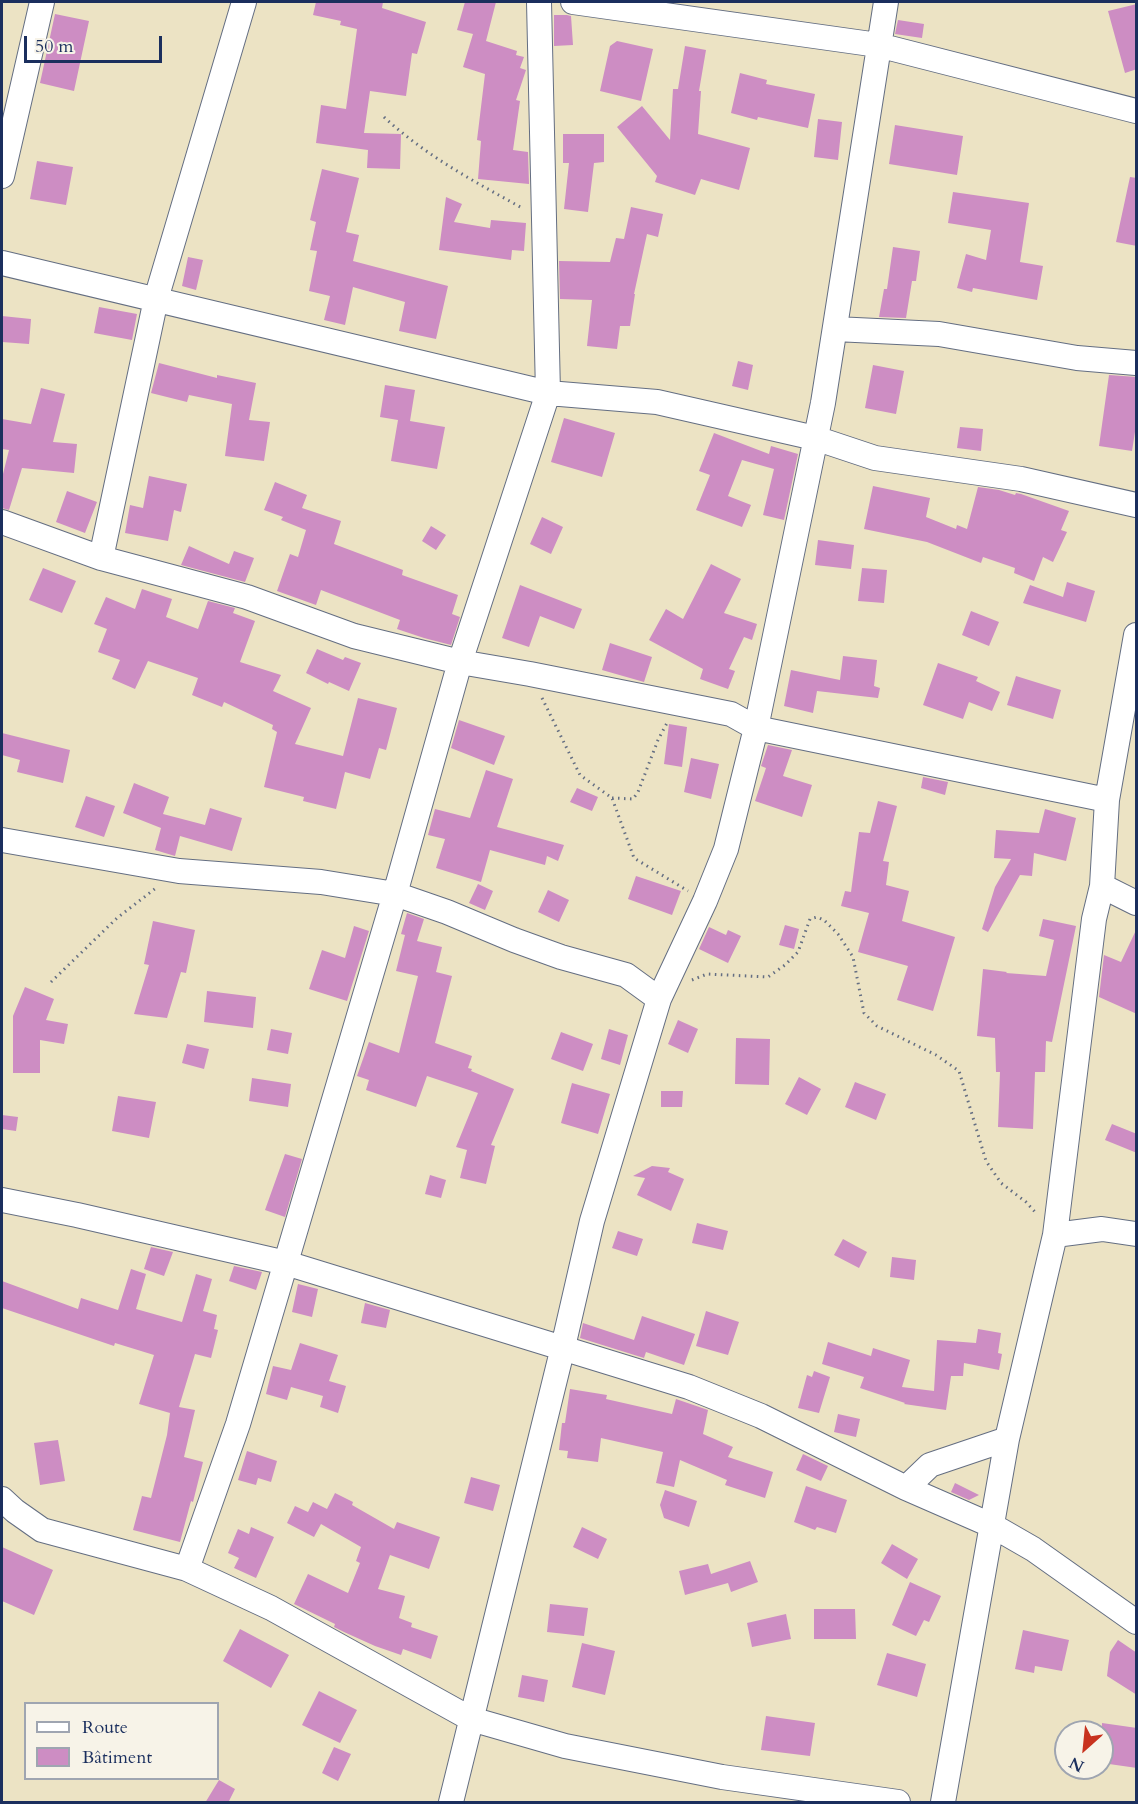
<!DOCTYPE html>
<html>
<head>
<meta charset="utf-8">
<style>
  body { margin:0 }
  #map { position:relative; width:1138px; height:1804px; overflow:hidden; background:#ece3c4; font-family:Cardo,serif }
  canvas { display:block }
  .frame { position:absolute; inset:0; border:3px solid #1b2f5e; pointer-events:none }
  .legend { position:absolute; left:24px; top:1702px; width:195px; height:78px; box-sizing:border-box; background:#f7f3e8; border:2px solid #9fa5b1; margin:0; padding:8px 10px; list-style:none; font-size:18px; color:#1b2f5e }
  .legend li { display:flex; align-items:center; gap:12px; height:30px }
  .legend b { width:30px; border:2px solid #9fa5b1 }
  .north { position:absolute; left:1054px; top:1720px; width:60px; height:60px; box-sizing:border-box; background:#f7f3e8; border:2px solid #9fa5b1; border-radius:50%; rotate:207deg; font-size:16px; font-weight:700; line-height:24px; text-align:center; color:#1b2f5e }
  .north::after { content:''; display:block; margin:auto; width:21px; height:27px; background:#c8321e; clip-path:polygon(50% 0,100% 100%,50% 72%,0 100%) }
  .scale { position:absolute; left:24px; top:36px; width:138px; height:27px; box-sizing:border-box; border:3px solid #1b2f5e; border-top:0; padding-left:8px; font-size:18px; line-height:21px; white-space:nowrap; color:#1b2f5e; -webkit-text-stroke:4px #f7f3e8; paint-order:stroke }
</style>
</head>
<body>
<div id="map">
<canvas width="1138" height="1804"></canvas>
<div class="frame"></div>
<ul class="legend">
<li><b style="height:8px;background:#fff"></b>Route</li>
<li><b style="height:16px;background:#cd8dc3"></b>Bâtiment</li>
</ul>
<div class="north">N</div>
<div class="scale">50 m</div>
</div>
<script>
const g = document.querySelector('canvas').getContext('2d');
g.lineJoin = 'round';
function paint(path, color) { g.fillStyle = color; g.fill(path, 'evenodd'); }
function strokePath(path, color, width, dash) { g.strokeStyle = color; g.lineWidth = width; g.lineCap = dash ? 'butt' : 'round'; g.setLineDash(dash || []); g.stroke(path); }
paint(new Path2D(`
  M316,2H383L382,8L426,22L417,54L412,53L406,96L370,91L364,133L401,134L400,169L367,168L368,150L316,143L321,105L346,109L357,29L340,25L341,21L313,15Z
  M465,2H496L486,41L517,51L516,55L524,57L520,68L526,70L516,100L520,101L513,150L528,152L529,184L478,179L481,141L477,140L485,74L463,67L473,34L457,30Z
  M1137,4V69L1125,73L1108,11Z
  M55,14L89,21L74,91L40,83Z
  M554,15H567L571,16L573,45L554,46Z
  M898,20L924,24L922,38L895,34Z
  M617,41L653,49L641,101L600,91L610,46Z
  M685,46L706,50L699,91H701L698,134L750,148L739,190L701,179L695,195L655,182L657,176L617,127L642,106L670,140L673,89H678Z
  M740,73L767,80L766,84L815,94L808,128L758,117L757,120L731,113Z
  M818,119L842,122L838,160L814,157Z
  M895,125L963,136L957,175L889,164Z
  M563,134H604V162L594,163L588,212L564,209L569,163H563Z
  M37,161L73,167L66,205L30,199Z
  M322,169L359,178L346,232L359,235L353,261L448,286L436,339L399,331L405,302L353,287L345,325L324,320L330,296L309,291L317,251L310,250L316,222L310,220Z
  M1130,177L1137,178V246L1116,242Z
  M953,192L1029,203L1020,262L1043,266L1037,300L973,288L972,292L957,288L966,254L986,260L991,230L948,223Z
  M446,197L462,204L454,222L490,228L491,220L526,223L524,251L512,250L511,260L439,250Z
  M631,207L663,214L658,237L647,234L634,294H635L630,326H620L617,349L587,346L592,300L560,299L559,261L610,262L616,238L624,239Z
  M893,247L920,251L916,281H912L906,318L879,317L884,289H887Z
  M188,257L203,260L196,290L182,286Z
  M99,307L137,314L132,340L94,333Z
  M2,316L31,319L29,344L2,342Z
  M738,361L753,365L748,390L732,386Z
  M159,363L217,378V375L256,383L249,420L270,422L264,461L225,456L232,404L189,395L187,402L151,393Z
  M873,365L904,371L896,414L865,408Z
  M1109,375L1137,377V419L1132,451L1099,446Z
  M385,385L415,390L410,421L445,427L437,469L391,461L398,420L380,417Z
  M41,388L65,394L53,442L77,444L74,473L22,468L9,510L2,508V478L9,450L2,449V419L31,424Z
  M564,418L615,433L602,477L551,462Z
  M960,427L983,429L981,451L957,448Z
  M714,433L769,454L771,446L798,454L784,520L763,515L774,469L742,460L728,496L751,505L742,527L696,510L710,475L699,471Z
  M149,476L187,484L181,512L174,510L168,541L125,533L130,505L143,508Z
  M275,482L307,495L302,508L341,521L334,544L403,570L402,575L458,595L452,614L460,617L451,645L424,638L397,629L400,620L321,590L316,605L277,591L290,554L298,557L306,530L281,520L283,517L264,510Z
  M873,486L930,498L926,517L956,529L957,525L967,529L978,487L999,490L1015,495L1016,493L1021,494L1069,511L1061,530L1067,532L1053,562L1043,557L1034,581L1014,573L1015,568L983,557L981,563L927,542L864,529Z
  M67,491L97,502L85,533L56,522Z
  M542,517L563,527L551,554L530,544Z
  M431,526L446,535L436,550L422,541Z
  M818,540L854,545L851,569L815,565Z
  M189,546L229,564L234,551L254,558L245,582L181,565Z
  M711,564L741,579L724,613L757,624L752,640L744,637L729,669L735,671L728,689L700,679L703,669L649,640L666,609L683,619Z
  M43,568L76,581L62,613L29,600Z
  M862,568L887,570L884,603L858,601Z
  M1067,582L1095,591L1086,622L1023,603L1030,585L1063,597Z
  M520,585L582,609L574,629L540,616L529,647L502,638Z
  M142,589L172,599L166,617L198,629L208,601L235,608L233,613L255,621L240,662L281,675L273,691L311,708L295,744L343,756L358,698L397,708L386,750L379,748L370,779L345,772L336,809L303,801L304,797L264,787L277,732L272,729L273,725L224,702L222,707L192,695L198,678L148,661L135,689L112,679L120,660L98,652L107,629L94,624L106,597L135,609Z
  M971,611L999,622L989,646L962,635Z
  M610,643L652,657L644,682L602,670Z
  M317,649L343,660L345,657L361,663L349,691L329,682L328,684L306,673Z
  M843,656L877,660L874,686L880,688L878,698L817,691L813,713L784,706L791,670L840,680Z
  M938,663L978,677L976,681L1000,692L992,711L969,702L963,719L923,705Z
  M1016,676L1061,690L1053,719L1007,705Z
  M459,720L505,736L494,765L451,748Z
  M669,724L687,727L682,767L664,764Z
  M2,733L70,750L63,783L17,772L20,760L2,755Z
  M768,745L792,750L783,776L812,785L802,817L755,801L766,768L761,766Z
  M691,758L719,764L711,799L684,792Z
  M486,770L513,779L497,827L564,845L558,861L547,856L545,865L490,850L481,882L436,868L445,839L428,835L435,809L470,818Z
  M923,777L948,782L945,795L921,788Z
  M134,783L169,797L163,814L205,825L210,808L242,818L232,851L180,836L175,856L155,850L161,828L123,813Z
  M577,788L598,797L592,811L570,802Z
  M86,796L115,806L104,837L75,827Z
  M878,801L897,806L883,861L889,862L886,885L909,891L902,921L955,937L933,1011L897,1000L908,966L858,952L869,913L841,906L845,891L851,892L859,832L870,833Z
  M1045,809L1076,818L1066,861L1034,853L1032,876L1020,875L988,932L982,929L995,887L1011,859L994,858L996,830L1039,833Z
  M636,876L681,891L672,915L628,899Z
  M478,884L493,891L485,910L469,903Z
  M548,890L569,900L559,922L538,912Z
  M407,913L424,919L417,941L442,947L436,972L452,976L435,1043L472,1056L468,1068L472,1069L471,1071L514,1089L491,1145L495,1146L486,1184L460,1178L467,1150L456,1147L478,1093L427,1076L416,1107L366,1090L369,1080L357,1076L369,1042L399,1053L418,976L396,971L405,935L401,934Z
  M1043,919L1076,926L1052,1042L1046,1041L1045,1072H1035L1033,1129L998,1127L1000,1072H996L995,1038L977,1036L983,969L1007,972L1006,973L1046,976L1054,940L1039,936Z
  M153,921L195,930L186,973L181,972L167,1018L134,1014L149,965L144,964Z
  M785,925L799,929L794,949L779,945Z
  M354,926L369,931L347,1001L309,989L322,950L345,958Z
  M709,927L726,935L728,930L741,936L728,963L699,949Z
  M1137,928V1014L1099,997L1104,955L1121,962Z
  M25,987L54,999L46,1020L68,1024L64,1044L40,1040V1073H13V1016Z
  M207,991L256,997L253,1028L204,1022Z
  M678,1020L698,1029L688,1053L668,1044Z
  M271,1029L292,1033L288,1054L267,1050Z
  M609,1029L628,1035L620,1065L601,1059Z
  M561,1032L593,1044L583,1071L551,1059Z
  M736,1038L770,1039L769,1085L735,1084Z
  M187,1044L209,1049L204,1069L182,1063Z
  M799,1077L821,1089L807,1115L785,1104Z
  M252,1078L291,1084L288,1107L249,1101Z
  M855,1082L886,1094L876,1120L845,1107Z
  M572,1083L610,1094L598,1134L561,1123Z
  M661,1091H683L682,1107H661Z
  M118,1096L156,1102L149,1138L112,1131Z
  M2,1115L18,1117L16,1131L2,1129Z
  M1112,1124L1137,1134V1153L1105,1140Z
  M285,1154L302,1159L285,1217L265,1210Z
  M652,1166L670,1168L668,1172L684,1179L671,1211L637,1195L645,1178L633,1176Z
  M430,1175L446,1180L441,1198L425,1194Z
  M697,1223L728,1231L723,1250L692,1243Z
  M618,1231L643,1239L637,1256L612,1248Z
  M843,1239L867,1252L859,1268L834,1255Z
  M151,1247L173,1252L164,1276L144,1269Z
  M892,1257L916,1260L914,1280L890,1277Z
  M234,1266L262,1272L256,1290L229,1281Z
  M131,1269L146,1274L136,1309L182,1322L196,1274L212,1279L203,1311L217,1315L214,1329L218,1330L211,1358L195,1354L179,1407L195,1410L184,1457L203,1462L193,1502L191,1501L180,1542L133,1530L142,1496L151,1498L167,1435L170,1413L139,1404L154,1355L115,1343L114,1346L2,1308V1281L78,1309L81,1298L118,1310Z
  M298,1284L318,1289L312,1317L292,1312Z
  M365,1303L390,1310L386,1328L361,1323Z
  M706,1311L739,1322L728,1355L696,1346Z
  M642,1316L695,1334L684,1365L646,1352L644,1358L580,1338L583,1323L634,1340Z
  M978,1329L1001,1333L998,1353L1002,1354L999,1370L964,1363L963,1376H951L946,1410L904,1404L905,1403L860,1388L864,1377L822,1364L828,1342L871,1356L873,1348L910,1360L902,1387L934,1391L937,1340L976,1343Z
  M300,1343L338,1355L329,1381L346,1386L338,1413L320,1407L323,1396L291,1387L287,1400L266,1394L273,1366L291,1370Z
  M814,1371L830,1377L819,1413L798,1408L807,1375L812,1377Z
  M570,1389L607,1395L606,1399L672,1414L676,1399L708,1410L703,1434L733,1447L728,1457L773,1472L765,1498L725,1485L727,1480L680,1460L674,1487L656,1483L663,1452L601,1438L598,1462L567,1458L568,1451L559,1450L562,1423H565Z
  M838,1414L860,1419L856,1437L834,1432Z
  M58,1440L65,1481L40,1485L34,1443Z
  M247,1451L277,1461L271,1482L258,1478L256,1485L238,1480Z
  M803,1454L828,1466L821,1481L796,1470Z
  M471,1477L500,1485L493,1511L464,1503Z
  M955,1483L979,1495L969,1500L951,1492Z
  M806,1486L847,1500L836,1533L817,1527L815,1530L794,1522Z
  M665,1490L697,1501L689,1527L664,1518L660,1505Z
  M335,1493L353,1502L352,1505L394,1529L397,1522L440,1537L429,1569L390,1555L378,1589L405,1596L399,1618L412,1623L411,1627L438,1636L431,1659L403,1649L401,1655L375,1646L344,1632L334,1627L335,1624L294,1604L308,1574L348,1593L360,1563L356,1561L361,1547L321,1524L314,1537L287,1523L295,1506L308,1512L313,1502L327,1509Z
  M251,1527L274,1537L256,1578L234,1568L239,1558L228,1553L238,1529L249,1534Z
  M582,1527L607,1539L598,1559L573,1547Z
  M892,1544L918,1559L907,1579L881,1563Z
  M2,1547L53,1570L34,1615L2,1601Z
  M750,1561L758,1582L731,1592L728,1583L685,1595L679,1571L708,1564L711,1574Z
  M910,1582L941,1596L929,1622L924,1620L916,1636L892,1625Z
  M550,1604L588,1608L584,1636L547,1632Z
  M814,1609H855L856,1639H814Z
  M786,1614L791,1639L752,1647L747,1623Z
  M240,1629L289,1655L271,1688L223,1661Z
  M1023,1630L1069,1640L1062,1671L1035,1666L1034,1673L1015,1669Z
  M1118,1640L1137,1653V1695L1107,1676L1110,1652Z
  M582,1643L615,1651L605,1695L572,1687Z
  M887,1653L926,1664L917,1697L877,1685Z
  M522,1675L548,1680L544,1702L518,1697Z
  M319,1691L357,1710L340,1743L302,1725Z
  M766,1716L815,1723L810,1756L761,1750Z
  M1102,1723L1137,1728V1768L1102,1763Z
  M334,1747L351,1754L338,1781L322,1773Z
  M219,1780L235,1789L228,1803H205Z`), '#cd8dc3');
const minor = new Path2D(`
  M573,2L878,45L1136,111
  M2,176L42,2
  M2,263L548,393L657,402L815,438L875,458L1021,479L1136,505
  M835,329L939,334L1077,358L1136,363
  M2,522L101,558L247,597L354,636L460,662L530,674L731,714L756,728L1107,800
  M101,558L156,299L244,2
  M2,840L179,871L321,882L395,894L447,912L514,940L561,957L626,975L659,999
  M1102,886L1136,903
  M2,1200L77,1215L286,1263L689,1387L761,1416L906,1488L993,1526L1033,1549L1136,1622
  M1055,1235L1102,1229L1136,1234
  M906,1488L930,1465L1007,1439
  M2,1499L15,1511L42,1530L187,1569L271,1608L471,1719L565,1746L722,1777L898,1802
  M187,1569L238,1424L395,894L460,662L548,393L539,2
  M451,1802L563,1347L592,1221L659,999L705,901L726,849L756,728L823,403L886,2
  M943,1802L1007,1439L1055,1235L1094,919L1102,886L1107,800L1136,635`);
strokePath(minor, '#646e82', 26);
strokePath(new Path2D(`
  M384,117C426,156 475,182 524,209
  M542,698L580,775L612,798L634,858L688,891
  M612,798L633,799L638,792L658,740L668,721
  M692,980L707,974L768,977L785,965L798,952L810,919L817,917L824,920L838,934L853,957L864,1013L877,1026L936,1055L959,1071L986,1161L1001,1183L1026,1202L1036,1213
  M51,982L117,918L156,888`), '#646e82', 3, [1.5, 4.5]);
strokePath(minor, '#fff', 24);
</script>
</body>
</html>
